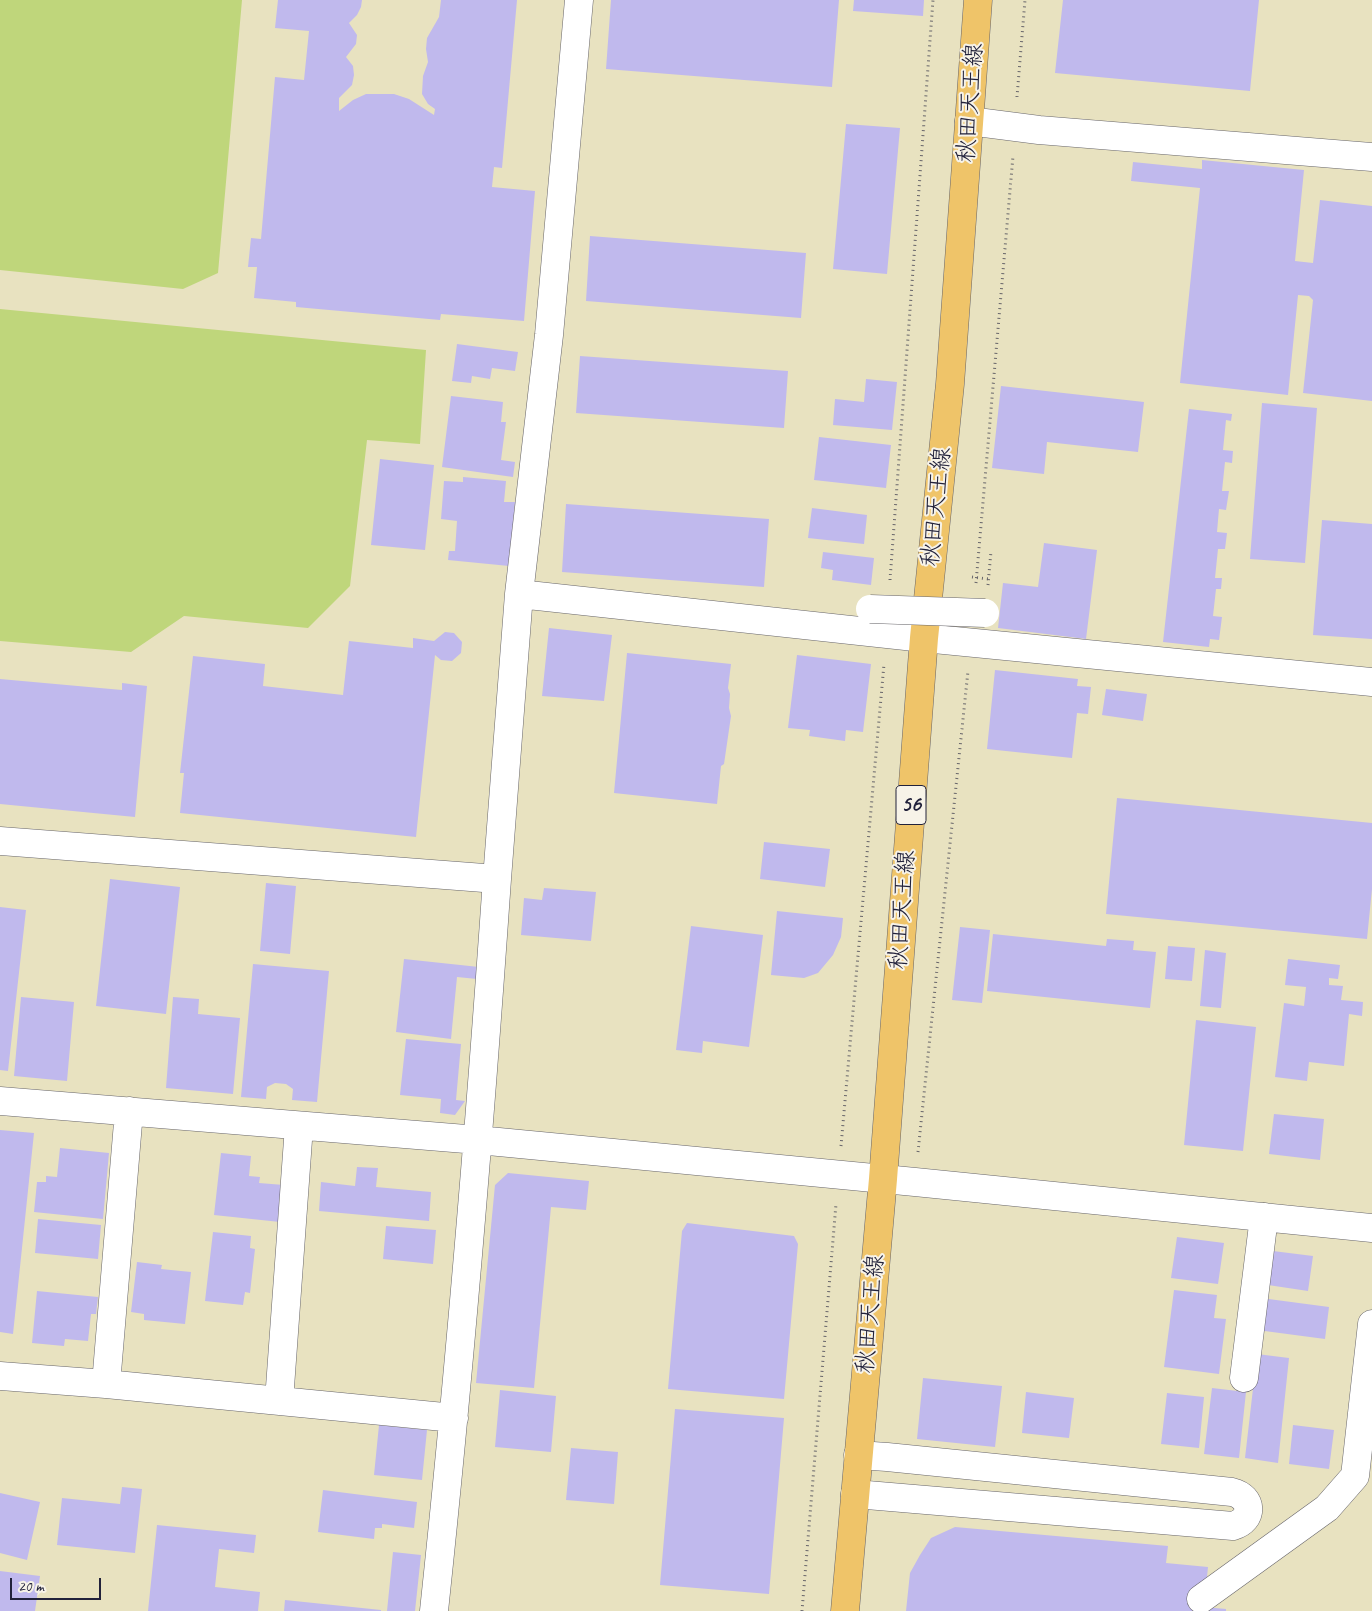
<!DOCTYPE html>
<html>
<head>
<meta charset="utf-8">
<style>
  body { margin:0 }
  #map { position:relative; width:1372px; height:1611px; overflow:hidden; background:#e8e2c0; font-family:Caveat,sans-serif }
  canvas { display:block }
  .scale { position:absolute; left:10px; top:1578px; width:91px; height:22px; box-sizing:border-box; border:2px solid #22223b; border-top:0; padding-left:6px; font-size:15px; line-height:18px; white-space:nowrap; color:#22223b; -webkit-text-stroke:4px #f7f3e8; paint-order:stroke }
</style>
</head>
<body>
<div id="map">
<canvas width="1372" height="1611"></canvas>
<div class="scale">20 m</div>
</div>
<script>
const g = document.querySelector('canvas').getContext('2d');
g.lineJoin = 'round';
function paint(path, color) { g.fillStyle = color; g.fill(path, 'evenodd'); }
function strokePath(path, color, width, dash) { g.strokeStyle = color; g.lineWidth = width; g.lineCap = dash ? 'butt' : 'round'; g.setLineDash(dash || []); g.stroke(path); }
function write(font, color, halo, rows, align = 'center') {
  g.font = font + ' Caveat,"Klee One",sans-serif'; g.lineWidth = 4; g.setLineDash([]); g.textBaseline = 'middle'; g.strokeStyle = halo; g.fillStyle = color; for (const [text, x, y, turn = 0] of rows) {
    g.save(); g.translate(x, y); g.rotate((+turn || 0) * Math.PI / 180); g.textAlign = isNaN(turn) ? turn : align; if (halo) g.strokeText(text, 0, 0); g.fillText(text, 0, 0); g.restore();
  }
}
paint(new Path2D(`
  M0,0H242L218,273L183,289L0,270Z
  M0,309L426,350L420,444L367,440L350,586L308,628L184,616L131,652L0,641Z`), '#bfd67b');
paint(new Path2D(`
  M278,0H362L361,7L357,15L349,23L357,35L356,44L346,57L353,66L354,75L352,85L339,98V111L353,100L366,94H394L409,99L434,115L435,109L428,104L422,94L423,76L428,62L426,49L427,38L439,17L441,0H517L502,168L494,167L492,187L535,191L524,321L441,314L440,320L296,307V302L254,298L257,267H248L251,238L261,239L275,77L304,80L309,31L275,28Z
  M611,0H839L832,87L606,69Z
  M854,0H924L923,16L853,11Z
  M1063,0H1259L1250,91L1055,73Z
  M846,124L900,128L887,274L833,269Z
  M1202,160L1304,170L1295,261L1313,263L1320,200L1372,206V401L1303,393L1313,300L1309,296L1298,295L1288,395L1180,383L1200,188L1131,181L1133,162L1202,169Z
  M590,236L806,253L801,318L586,301Z
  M457,344L518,352L515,371L492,368L490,379L472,376L471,383L452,381Z
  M580,356L788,371L784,428L576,413Z
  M866,379L897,382L892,430L833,425L835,399L864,402Z
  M1001,386L1144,402L1138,452L1047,442L1044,474L992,468Z
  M451,396L503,402L501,422H506L501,460L515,462L513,477L442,467Z
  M1262,403L1317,408L1305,563L1250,559Z
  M1189,409L1232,414L1231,421L1226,420L1223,450L1233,451L1232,463L1225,462L1222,491H1229L1226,510L1219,509L1217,532L1227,533L1225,549H1218L1215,578H1222L1221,589H1216L1213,616L1222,617L1219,640L1210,639L1209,647L1163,642Z
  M819,437L891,445L886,488L814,480Z
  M380,459L434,465L425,550L371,545Z
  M463,477L506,481L504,502H515L509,566L448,560L449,551H455L457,521L441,519L444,481L463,482Z
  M566,504L769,519L764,587L562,572Z
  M812,508L867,515L864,544L808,538Z
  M1322,520L1372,524V639L1313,635Z
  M1044,543L1097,550L1086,639L998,628L1003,583L1038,587Z
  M823,552L874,558L871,585L832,580L833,570L821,568Z
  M549,628L612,635L604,701L542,696Z
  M445,632L454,633L462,642L461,653L452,661L441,660L435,655L416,837L180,813L184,773H180L193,656L265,664L263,686L343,695L349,641L413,648V638L434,641Z
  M627,653L731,664L728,688L730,694L729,708L731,716L724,764L721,766L717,804L614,793Z
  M797,655L871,664L863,732L846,730L845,741L809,736L810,730L788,728Z
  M995,670L1078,679L1077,686L1091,687L1088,714L1077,713L1072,758L987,749Z
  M0,679L122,690V683L147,686L135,817L0,804Z
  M1106,689L1147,694L1143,721L1102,715Z
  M1117,798L1372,823V889L1367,939L1106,914Z
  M764,842L830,849L825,887L760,879Z
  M110,879L180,887L166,1014L96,1006Z
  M266,883L296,886L290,954L260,951Z
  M544,888L596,892L591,941L521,935L524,898L542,900Z
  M0,907L26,910L8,1071L0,1070Z
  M777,911L843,918L841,937L833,955L818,973L804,978L771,975Z
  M691,926L763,935L749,1047L703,1041L702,1053L676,1050Z
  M960,927L990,930L982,1003L952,1000Z
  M993,934L1106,946L1107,939L1134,941L1133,950L1156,952L1150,1008L987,991Z
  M1168,946L1195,948L1192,981L1165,979Z
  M1205,950L1226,953L1221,1008L1200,1006Z
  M404,959L479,967L477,979L457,977L451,1039L396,1032Z
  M1288,959L1340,965L1338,979L1329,978V985L1343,986L1341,1000L1363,1002L1362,1016L1349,1014L1344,1066L1309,1062L1307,1081L1275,1077L1284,1003L1304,1006L1306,987L1285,985Z
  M253,964L329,971L317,1102L292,1100L293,1089L286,1084L275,1083L267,1087L266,1099L241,1097Z
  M21,997L74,1002L67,1081L14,1076Z
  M173,997L199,999L198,1014L240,1018L233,1094L166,1088Z
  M1196,1020L1256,1027L1243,1151L1184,1145Z
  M406,1039L461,1044L456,1100L465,1101L455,1115L440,1113L441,1099L400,1095Z
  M1274,1114L1324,1119L1320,1160L1269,1154Z
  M0,1130L34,1133L13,1334L0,1332Z
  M60,1148L109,1153L103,1219L34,1212L37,1182H46V1176L57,1177Z
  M221,1153L251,1156L249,1176L260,1177L259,1183L284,1185L280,1222L214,1215Z
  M357,1167L378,1168L376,1187L431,1192L429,1221L319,1211L321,1182L355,1186Z
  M508,1173L589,1181L586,1210L551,1207L534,1388L476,1383L495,1185Z
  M38,1219L101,1225L98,1259L35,1253Z
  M687,1223L794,1236L798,1244L784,1399L668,1389L682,1231Z
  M386,1226L436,1230L433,1264L383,1259Z
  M213,1232L251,1236L250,1248L255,1249L250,1293L245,1292L243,1305L205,1301Z
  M1177,1237L1224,1243L1218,1284L1171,1278Z
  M1273,1251L1313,1256L1308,1291L1268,1285Z
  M137,1262L162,1265L161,1269L191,1272L185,1324L144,1320V1314L131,1312Z
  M1174,1290L1217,1295L1214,1318L1226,1319L1219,1374L1164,1367Z
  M37,1291L98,1297L96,1314H91L88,1341L65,1339L64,1346L32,1343Z
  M1261,1298L1329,1307L1325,1339L1257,1330Z
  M1257,1354L1289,1358L1278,1463L1245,1458Z
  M923,1378L1002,1386L995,1447L917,1439Z
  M1212,1388L1246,1392L1239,1458L1204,1454Z
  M500,1390L556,1396L551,1452L495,1447Z
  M1026,1392L1074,1398L1069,1438L1022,1433Z
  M1167,1393L1204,1397L1199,1448L1161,1444Z
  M675,1409L784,1418L769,1594L660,1585Z
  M379,1425L427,1430L422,1480L374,1475Z
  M1293,1425L1334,1430L1329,1469L1289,1464Z
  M571,1448L618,1452L614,1504L566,1500Z
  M122,1487L142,1489L135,1553L57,1545L62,1498L120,1504Z
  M323,1490L417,1502L414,1528L382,1524V1528H375L374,1539L318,1532Z
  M0,1493L40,1502L27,1560L0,1553Z
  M157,1525L256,1535L254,1553L219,1549L215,1587L260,1592L258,1611H148Z
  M955,1527L1168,1546L1166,1563L1208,1567L1204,1607L1226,1609V1611H906L910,1573L920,1555L931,1538Z
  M393,1552L421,1555L415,1611H387Z
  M0,1571L40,1576L35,1611H0Z
  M285,1600L381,1610V1611H284Z`), '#c0b9ed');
const minor = new Path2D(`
  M969,121L1039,130L1372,157
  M519,594L924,638L1372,682
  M0,841L497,879C480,1124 460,1367 434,1611
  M497,879L519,594L549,335L579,0
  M0,1101L478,1140L915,1182L1372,1228
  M0,1376L106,1384L454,1418
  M1244,1378L1264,1217
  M106,1384L129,1111
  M279,1401L299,1126
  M855,1494L1233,1526C1254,1520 1253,1497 1232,1492L887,1457L858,1455
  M1201,1599L1327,1508L1355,1476L1372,1324`);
const major = new Path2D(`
  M845,1611L883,1179L924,638L950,384L978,0`);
strokePath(minor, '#67656a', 29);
strokePath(major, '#67656a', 29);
strokePath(new Path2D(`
  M1017,97L1025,0
  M890,580L933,0
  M976,583L1013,156
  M988,585L991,551
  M841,1146L884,664
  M918,1152L968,671
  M802,1611L836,1204`), '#67656a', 3, [1, 4]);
strokePath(minor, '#fff', 28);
strokePath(major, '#efc469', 28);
const minorBridge = new Path2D(`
  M870,609L985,613`);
strokePath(minorBridge, '#67656a', 29, []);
strokePath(new Path2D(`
  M972,577L988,579`), '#67656a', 3, [1, 4]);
strokePath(minorBridge, '#fff', 28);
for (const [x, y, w] of [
  [911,805,30]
]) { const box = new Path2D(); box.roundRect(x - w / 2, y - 19.5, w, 39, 4); g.fillStyle = '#f7f3e8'; g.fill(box); strokePath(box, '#22223b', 1); }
write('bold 22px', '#22223b', null, [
  ["56",911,805]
]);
write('24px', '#22223b', '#f7f3e8', [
  ["秋田天王線",971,103,-86],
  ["秋田天王線",937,507,-84],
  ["秋田天王線",903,910,-86],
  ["秋田天王線",871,1314,-85]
]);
</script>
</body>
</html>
